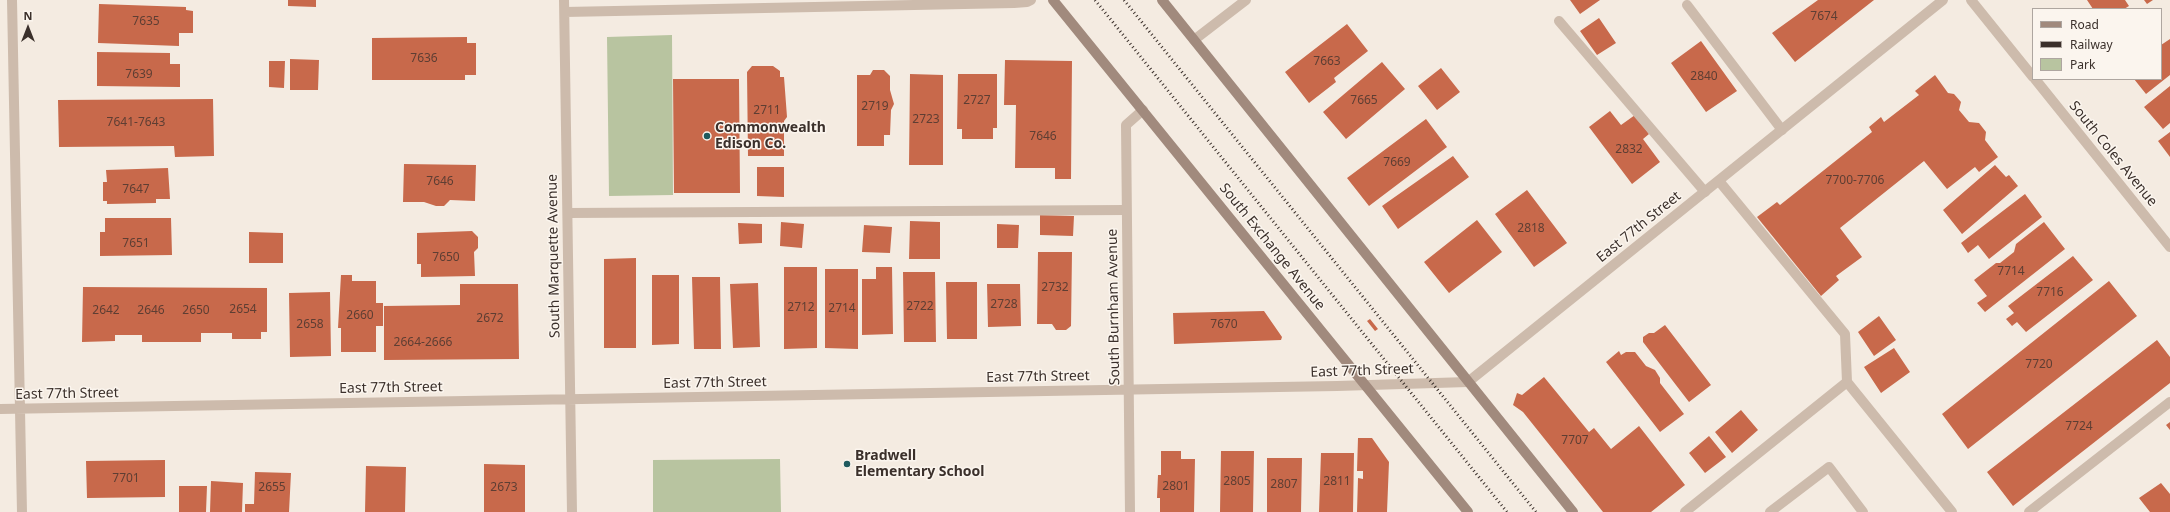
<!DOCTYPE html>
<html>
<head>
<meta charset="utf-8">
<style>
  body { margin:0 }
  #map { position:relative; width:2170px; height:512px; overflow:hidden; background:#f4ebe1; font-family:"Noto Sans",sans-serif }
  canvas { display:block }
  .legend { position:absolute; left:2032px; top:8px; width:130px; height:72px; box-sizing:border-box; background:#fbf5ee; border:1px solid #aea6a0; margin:0; padding:5px 7px; list-style:none; font-size:12px; color:#3b302b }
  .legend li { display:flex; align-items:center; gap:8px; height:20px }
  .legend b { width:20px; border:1px solid #aea6a0 }
  .north { position:absolute; left:8px; top:8px; width:40px; height:40px; -webkit-text-stroke:3px #fbf5ee; paint-order:stroke; rotate:0deg; font-size:11px; font-weight:700; line-height:16px; text-align:center; color:#3b302b }
  .north::after { content:''; display:block; margin:auto; width:14px; height:18px; background:#3b302b; clip-path:polygon(50% 0,100% 100%,50% 72%,0 100%) }
</style>
</head>
<body>
<div id="map">
<canvas width="2170" height="512"></canvas>
<ul class="legend">
<li><b style="height:5px;background:#a18a7d"></b>Road</li>
<li><b style="height:5px;background:#3b302b"></b>Railway</li>
<li><b style="height:11px;background:#b8c4a0"></b>Park</li>
</ul>
<div class="north">N</div>
</div>
<script>
const g = document.querySelector('canvas').getContext('2d');
g.lineJoin = 'round';
function paint(path, color) { g.fillStyle = color; g.fill(path, 'evenodd'); }
function strokePath(path, color, width, dash) { g.strokeStyle = color; g.lineWidth = width; g.lineCap = dash ? 'butt' : 'round'; g.setLineDash(dash || []); g.stroke(path); }
function write(font, color, halo, rows, align = 'center') {
  g.font = font + ' "Noto Sans",sans-serif'; g.lineWidth = 3; g.setLineDash([]); g.textBaseline = 'middle'; g.strokeStyle = halo; g.fillStyle = color; for (const [text, x, y, turn = 0] of rows) {
    g.save(); g.translate(x, y); g.rotate((+turn || 0) * Math.PI / 180); g.textAlign = isNaN(turn) ? turn : align; if (halo) g.strokeText(text, 0, 0); g.fillText(text, 0, 0); g.restore();
  }
}
paint(new Path2D(`
  M672,35L673,195L609,196L607,37Z
  M780,459L781,512H653V460Z`), '#b8c4a0');
paint(new Path2D(`
  M288,0H316V7L288,6Z
  M1570,0H1600L1580,14Z
  M1818,0H1874L1795,62L1772,33Z
  M2087,0H2125L2129,6L2124,9H2093Z
  M2144,0H2153L2147,4Z
  M99,4L186,7V10L193,11V33H179V46L98,43Z
  M1599,18L1616,43L1597,55L1580,31Z
  M1347,24L1368,51L1334,78L1336,82L1309,103L1285,72Z
  M467,37V43H476V75H465V80H372V38Z
  M2170,39V75L2146,94L2134,79H2161V45Z
  M1701,41L1737,91L1706,112L1671,63Z
  M97,52L170,53V64H180V87L97,86Z
  M290,59L319,60L318,90H290Z
  M1005,60L1072,61L1071,179H1055V168H1015L1016,105H1004Z
  M269,61H285L284,88L269,87Z
  M1382,62L1405,89L1346,139L1323,112Z
  M752,66H773L780,71V77H784L787,117L784,121V156H748L747,72Z
  M1441,68L1460,92L1437,110L1418,86Z
  M873,70H884L890,76V90L894,104L891,110L890,135H884V146H857V75H870Z
  M910,74L943,75V165H909Z
  M958,74H997V128H993V139H962V129H957Z
  M1935,75L1948,93L1954,94L1961,102L1959,110L1969,122L1979,123L1986,132L1985,140L1998,157L1979,172L1975,167L1947,189L1924,161L1840,228L1862,257L1836,276L1839,280L1821,296L1757,217L1777,202L1780,205L1872,132L1869,127L1881,117L1884,122L1919,95L1915,91Z
  M673,79H739L740,193H674Z
  M2170,86V123L2163,129L2144,107Z
  M213,99L214,156L175,157L174,146L59,147L58,100Z
  M1610,111L1621,125L1635,115L1649,134L1643,139L1660,162L1632,184L1589,127Z
  M1426,119L1447,147L1369,206L1347,178Z
  M2170,132V157L2158,141Z
  M1453,156L1469,177L1398,229L1382,206Z
  M404,164L476,165L475,201L450,200L444,206H436L424,202H403Z
  M1995,165L2006,177L2009,175L2018,186L1962,234L1943,210Z
  M757,167H784V197L757,196Z
  M168,168L170,199H156V203L107,204V201H103V182H107L106,170Z
  M1527,190L1567,243L1534,267L1495,214Z
  M2025,194L2042,217L1989,259L1978,245L1968,253L1961,243Z
  M1040,215L1074,216L1073,236L1040,235Z
  M105,218H171L172,255L100,256V232H105Z
  M1477,220L1502,252L1449,293L1424,262Z
  M910,221L940,222V259H909Z
  M781,222L804,224L802,248L780,246Z
  M2044,222L2065,249L1985,312L1977,303L1987,296L1974,280L1996,263H2000L2014,252L2016,244Z
  M738,223L762,224V243L739,244Z
  M997,224L1019,225L1018,248H997Z
  M864,225L892,227L890,253L862,252Z
  M472,231L478,237V248L474,252L475,276L421,277V264H417V233Z
  M249,232L283,233V263H249Z
  M1038,252H1072L1071,326L1066,330H1056L1052,324H1037Z
  M2073,256L2093,280L2026,332L2017,322L2012,326L2006,319L2014,313L2008,306Z
  M636,258V348H604V259Z
  M784,267H817V348L784,349Z
  M876,267H892L893,334L862,335V279H876Z
  M825,269H858V349L825,348Z
  M903,272H935L936,342H904Z
  M341,275H352V281H376V303H383V326H376V352H341V328H338Z
  M652,275H679V344L652,345Z
  M692,277H720L721,349H694Z
  M2109,281L2137,316L1968,449L1942,414Z
  M946,282H977V339H947Z
  M758,283L760,347L733,348L730,284Z
  M460,284H518L519,359L384,360V306L460,305Z
  M987,284H1020L1021,326L988,327Z
  M83,287L267,288V332H261V339H232V333H201V342H142V335H115V341L82,342Z
  M330,292L331,356L290,357L289,293Z
  M1264,311L1282,337L1281,340L1174,344L1173,313Z
  M1879,316L1896,340L1874,356L1858,332Z
  M1370,319L1378,329L1375,331L1367,321Z
  M1665,325L1711,385L1689,402L1643,342V337L1649,333H1654Z
  M2157,340L2170,357V383L2013,506L1987,472Z
  M1894,348L1910,372L1881,393L1864,367Z
  M1619,351L1621,355L1626,352H1635L1646,366L1655,370L1660,378V383L1684,414L1660,432L1606,362Z
  M1544,377L1589,432L1594,428L1611,449L1639,426L1685,485L1651,512H1603L1523,412L1513,405L1517,393L1522,395Z
  M1741,410L1758,430L1732,453L1715,432Z
  M2170,422V430L2166,425Z
  M1709,436L1726,457L1705,473L1689,453Z
  M1358,438H1372L1389,462L1387,512H1357L1358,478L1363,479V471H1357Z
  M1161,451H1181V459H1195L1194,512H1160V498H1157L1158,475H1161Z
  M1221,451H1254L1253,512H1220Z
  M1321,453H1354L1353,512H1319Z
  M1267,458H1302L1301,512H1267Z
  M165,460V497L87,498L86,461Z
  M484,464L525,465V512H484Z
  M366,466L406,467L405,512H365Z
  M255,472L291,473L289,512H245V504H254Z
  M211,481L243,483L242,512H210Z
  M2161,483L2170,494V512H2150L2139,498Z
  M179,486H207L206,512H179Z`), '#c8694b');
strokePath(new Path2D(`
  M1687,5L1782,130
  M1559,21L1705,192
  M1194,40L1246,0
  M1719,181L1845,334L1847,382L1952,512
  M568,213L1126,210
  M1685,512L1847,382
  M1770,512L1829,467L1863,512
  M2029,512L2170,402`), '#cdbbac', 10);
strokePath(new Path2D(`
  M12,0L22,512
  M564,0L572,512
  M1971,0L2033,77
  M565,12L1014,3L1027,2L1031,0
  M2035,79L2170,247
  M0,409L1337,386L1468,382L1943,0
  M1130,512L1126,125L1143,110`), '#cdbbac', 10);
strokePath(new Path2D(`
  M1053,0L1468,512
  M1162,0L1573,512`), '#a18a7d', 10);
strokePath(new Path2D(`
  M1095,0L1507,512
  M1124,0L1536,512`), '#3b302b', 3, [1, 3]);
for (const [x, y, r, color] of [
  [707,136,4,"#1f5a5e"],
  [847,464,4,"#1f5a5e"]
]) { const dot = new Path2D(); dot.arc(x, y, r, 0, 2 * Math.PI); g.fillStyle = color; g.fill(dot); strokePath(dot, '#fbf5ee', 1.5); }
write('12px', '#5e3e33', null, [
  ["7674",1824,17],
  ["7635",146,22],
  ["7636",424,59],
  ["7663",1327,62],
  ["7639",139,75],
  ["2840",1704,77],
  ["2727",977,101],
  ["7665",1364,101],
  ["2719",875,107],
  ["2711",767,111],
  ["2723",926,120],
  ["7641-7643",136,123],
  ["7646",1043,137],
  ["2832",1629,150],
  ["7669",1397,163],
  ["7700-7706",1855,181],
  ["7646",440,182],
  ["7647",136,190],
  ["2818",1531,229],
  ["7651",136,244],
  ["7650",446,258],
  ["7714",2011,272],
  ["2732",1055,288],
  ["7716",2050,293],
  ["2728",1004,305],
  ["2722",920,307],
  ["2712",801,308],
  ["2714",842,309],
  ["2654",243,310],
  ["2642",106,311],
  ["2646",151,311],
  ["2650",196,311],
  ["2660",360,316],
  ["2672",490,319],
  ["2658",310,325],
  ["7670",1224,325],
  ["2664-2666",423,343],
  ["7720",2039,365],
  ["7724",2079,427],
  ["7707",1575,441],
  ["7701",126,479],
  ["2805",1237,482],
  ["2811",1337,482],
  ["2807",1284,485],
  ["2801",1176,487],
  ["2655",272,488],
  ["2673",504,488]
]);
write('bold 14px', '#3b302b', '#fbf5ee', [
  ["Commonwealth",715,128],
  ["Edison Co.",715,144],
  ["Bradwell",855,456],
  ["Elementary School",855,472]
], 'left');
write('14px', '#3b302b', '#fbf5ee', [
  ["South Coles Avenue",2113,154,51],
  ["East 77th Street",1639,227,-39],
  ["South Exchange Avenue",1272,247,51],
  ["South Marquette Avenue",554,256,-91],
  ["South Burnham Avenue",1114,307,-91],
  ["East 77th Street",1362,371,-2],
  ["East 77th Street",1038,377,-1],
  ["East 77th Street",715,383,-1],
  ["East 77th Street",391,388,-1],
  ["East 77th Street",67,394,-1]
]);
</script>
</body>
</html>
